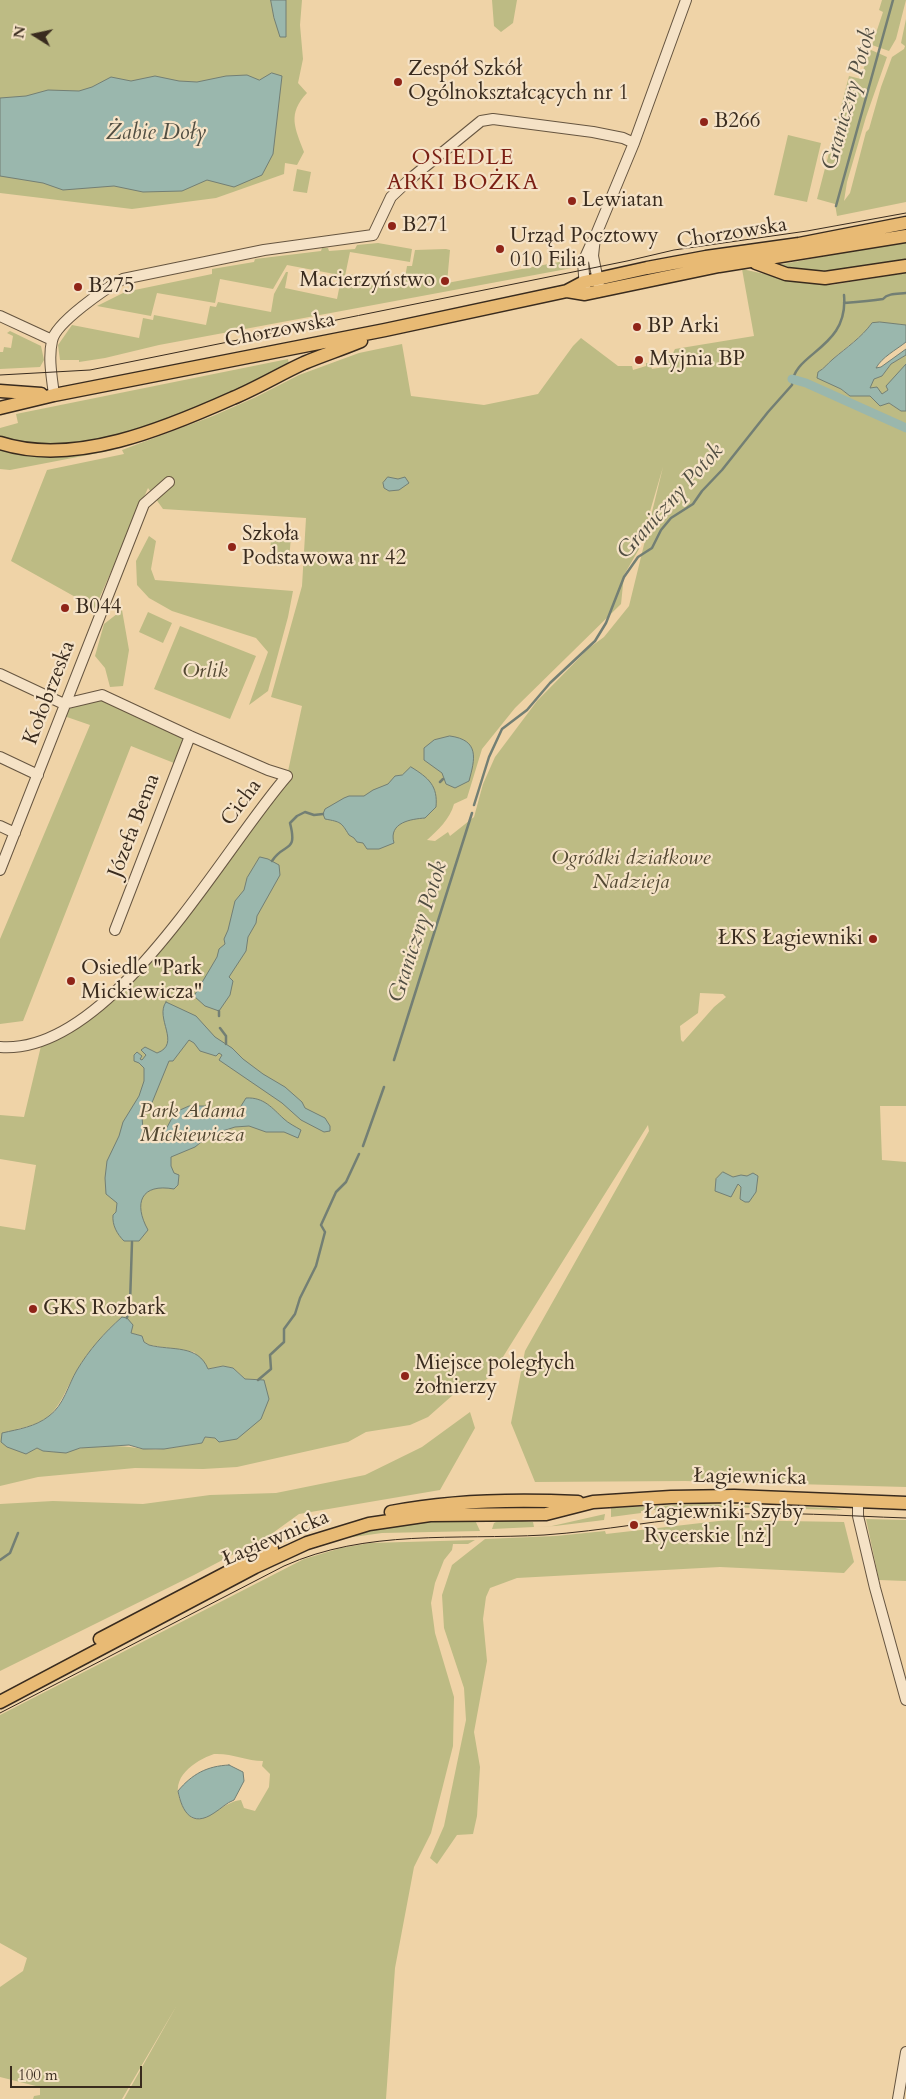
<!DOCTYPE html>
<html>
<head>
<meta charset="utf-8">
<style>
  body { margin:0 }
  #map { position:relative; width:906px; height:2099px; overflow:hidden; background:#efd3a7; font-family:Cardo,serif }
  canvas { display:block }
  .north { position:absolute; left:10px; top:10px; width:50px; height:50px; -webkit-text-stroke:4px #f5e2c6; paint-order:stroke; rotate:280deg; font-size:14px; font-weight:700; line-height:20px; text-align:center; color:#392b1e }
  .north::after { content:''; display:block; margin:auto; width:18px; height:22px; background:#392b1e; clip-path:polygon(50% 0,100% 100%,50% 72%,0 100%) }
  .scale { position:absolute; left:10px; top:2066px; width:132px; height:22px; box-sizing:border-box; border:2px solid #392b1e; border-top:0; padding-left:6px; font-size:15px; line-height:18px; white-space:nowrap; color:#392b1e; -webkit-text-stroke:4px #f5e2c6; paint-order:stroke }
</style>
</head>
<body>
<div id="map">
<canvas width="906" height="2099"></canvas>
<div class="north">N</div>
<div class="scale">100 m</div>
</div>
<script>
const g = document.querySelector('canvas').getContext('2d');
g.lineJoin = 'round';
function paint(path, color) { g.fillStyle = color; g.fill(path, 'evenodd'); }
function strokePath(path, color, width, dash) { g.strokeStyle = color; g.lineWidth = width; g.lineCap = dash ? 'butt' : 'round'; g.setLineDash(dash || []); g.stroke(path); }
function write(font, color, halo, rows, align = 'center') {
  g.font = font + ' Cardo,serif'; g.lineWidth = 4.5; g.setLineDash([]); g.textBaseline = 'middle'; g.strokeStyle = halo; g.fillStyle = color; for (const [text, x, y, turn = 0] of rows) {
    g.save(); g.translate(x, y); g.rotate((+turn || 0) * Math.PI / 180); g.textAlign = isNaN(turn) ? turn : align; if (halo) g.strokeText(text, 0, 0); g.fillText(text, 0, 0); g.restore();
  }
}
paint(new Path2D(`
  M0,0H302L300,25L303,59L298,83L307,93C287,114 295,128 304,152L297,165L285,163L284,174L216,198L132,209L0,193Z
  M492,0H517L513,23L501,32L494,26Z
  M882,0H906L896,39L889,51L872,45L883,12L879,10Z
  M906,19V202L837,216L835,204L817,199L849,76L861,79L865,63L871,50L887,57L866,117L847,182L844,201L850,193L866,132L869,129L881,87L892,57L904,49L905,46L901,43Z
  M788,135L821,143L807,202L774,195Z
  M297,169L311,172L307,193L293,191Z
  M906,241V261L844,270L810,271L778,265Z
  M378,243L412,249L410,262L350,252L345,276L287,265L273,289L220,279L215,303L157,293L151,316L97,306L125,292L212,274V269L254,262L255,259L321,251L322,248H328L329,251L355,249L357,245Z
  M446,249L450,250L447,283L570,260L572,268L159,345L105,358L79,362V360H60L58,345L72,325L139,338L143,318L153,320L154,315L206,325L210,306L216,307L218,302L271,312L274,294L286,272H288L285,288L337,299L341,279L347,280L348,274L404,284L407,266H412L415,250Z
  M742,269L801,282L831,285L906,273V325L872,323C861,338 847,346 833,359C827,364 825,368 818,372L850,396H870L889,403L901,411H906V1106H880L882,1160L906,1162V1487L685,1481L535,1482L511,1423L525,1351L649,1131L648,1125L491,1376L472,1390L454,1394L428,1417L410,1425L366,1432L348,1442L237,1467L203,1469L135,1468L38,1477L0,1486V1226L25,1230L36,1165L0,1159V1115L24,1117L41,1046L140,968L287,776L302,706L271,697L302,586L306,518L163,509L148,488L95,608L11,561L47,470L124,454L122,450L213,416L256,397L299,375L359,353L402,344L411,396L484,405L538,394L573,346L581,338L618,366H632L633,370L646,366V363H650L652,369L664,367V360L671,357L675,349L754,336ZM663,467L629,606L604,637L589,648L537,701L495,757L483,784L474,817L450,836L448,832L435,841L427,840C438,830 450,819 454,804L467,798L482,749L515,708L621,604L624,575L639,549ZM700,993L723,994L726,997L714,1007L683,1042L681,1040L680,1026L698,1013ZM122,1317L131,1333L142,1336L144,1342L149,1345L194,1352L208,1369L223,1366L233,1368L245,1379H260L215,1438L205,1437L202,1443C189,1444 176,1448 163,1449C145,1451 129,1445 109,1446C100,1446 91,1447 82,1448C66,1450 53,1456 37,1448L27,1453L17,1429C58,1422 59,1401 77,1370C89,1350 104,1333 122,1317Z
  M10,331L41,346L44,360L40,367L0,369V352H3L4,347L11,348L13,336L7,333Z
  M906,355V364L886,392L882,394L873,388H870L873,379L882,376L891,364Z
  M288,359L289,364C218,401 123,448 41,445C28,445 13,440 0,438V428L18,423L16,414Z
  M112,447L114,450L10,470L0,469V449C40,460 72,454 112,447Z
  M271,535L291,536L289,561L270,560Z
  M149,536L156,541L151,569L155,580L293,591L288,617L268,691L249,705L268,652L256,638L172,611L149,598L137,585L136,561Z
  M122,610L129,650L123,686L110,687L105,668L95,656L104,624Z
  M148,612L172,623L163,643L139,632Z
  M180,626L256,656L230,719L154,689Z
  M71,699H101L184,738L174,763L131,746L23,1021L0,1024V939L90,725L64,716Z
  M470,1412L475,1428L440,1490L299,1514L270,1535L194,1575L0,1671V1504L53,1501L143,1504L210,1495L276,1493L365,1475L422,1447Z
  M700,1504L835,1508L843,1510L719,1507L656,1514L655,1510L641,1511V1513L611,1517V1508Z
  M605,1514L604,1520L555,1526L492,1529L494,1523L502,1519L533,1522L534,1527L552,1526Z
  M409,1519L475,1520L480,1531L382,1533L339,1539L301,1551L300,1549Z
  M866,1519L906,1520V1581L879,1580Z
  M727,1520L844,1522L854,1562L844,1573L720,1567L517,1578L490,1588L486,1597L483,1619L487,1661L474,1732L480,1767L477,1816L473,1834L457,1835L437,1864L430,1858L444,1826L466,1720L464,1688L444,1628L442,1595L452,1565L485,1539L556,1536L605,1531L606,1534Z
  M475,1540L468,1544H453L452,1550L444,1560L435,1583L431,1603L435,1633L454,1697L453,1746L431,1833L414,1867L395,1968L386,2099H124L177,2005L122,2099H33L34,2096L40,2095V2087L0,2077V1987L23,1971L27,1958L0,1943V1715L304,1559L341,1548L370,1543ZM214,1754C232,1753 246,1761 263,1761L262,1766L270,1774L269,1787L255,1811L244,1808L241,1800C222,1802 212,1821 192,1818C189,1813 183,1808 181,1802C169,1778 194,1761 214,1754Z`), '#bdbb84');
const water = new Path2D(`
  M271,0H286V37H280L274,18Z
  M272,73L282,76L273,154L262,175L234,187L207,180L182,191L143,192L114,186L63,190L43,183L0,176V98L26,96L48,90L79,91L92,87L111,77L131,81L155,76L179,81L197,82L226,76L247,75L259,80Z
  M880,322L906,325V342C896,350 882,357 876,368L881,367L906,349V355L891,364L882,376L874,379L870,388L877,387L882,394L888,390L886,386L906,364V411H901L889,403L880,406L870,396H850L841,389L817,378L818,372C825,368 827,364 833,359C847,347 861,338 872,323Z
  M388,477L398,479L405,477L409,483L399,490L389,491L384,488L383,483Z
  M450,736C480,740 475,759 469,781L455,788L446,784L442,773L424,760V748L434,740Z
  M411,767C429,778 438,786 436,807L425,818C412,819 388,822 394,843L379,849H367L363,843L357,842L354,838L349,835C341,822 341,822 325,819L323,814L325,809L344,798L349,796H364L373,790L388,784L395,776L402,775Z
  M260,857L268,859L279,865L280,875L257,916L256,923L248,937L246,951L229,977L233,981L230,995L219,1011L205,1006L194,996L217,957L219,949L225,944L224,939L228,930L235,901L244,890L247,878Z
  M166,1002L196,1016L215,1037L232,1048L243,1059L263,1074L285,1087L302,1102L305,1108L325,1118L330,1126V1131L324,1132L301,1120L282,1103L219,1060L222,1055L219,1053L216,1056L200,1051L194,1043L189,1040L173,1061H169L149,1110L142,1117L143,1129L149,1133H164L172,1118L180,1110L189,1106H206L218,1114L226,1117L236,1114L246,1098C264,1097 272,1108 284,1119C288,1123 296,1127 301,1130L298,1138L284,1132H266L249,1126L235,1127L210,1135L195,1147L171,1157V1166L174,1173L179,1175L178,1185L174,1189C141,1183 133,1203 148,1230L139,1241H124C117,1234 112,1225 113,1215L116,1212L117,1203L106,1194L105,1178L107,1161L119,1136L123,1122L139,1096L144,1081V1068L139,1063L134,1061V1055L137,1052L142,1056L140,1059L142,1060L146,1055L141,1050L145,1047L157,1053C182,1044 154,1018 166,1002Z
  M723,1172L733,1177L741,1175L747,1176L753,1173L758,1176L756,1192L749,1202H745L740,1199L741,1187L738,1184L731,1197L715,1191L716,1179Z
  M122,1317L127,1318L133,1325L131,1333L142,1336L144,1342L149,1345C172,1351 198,1344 208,1369L223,1366L233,1368L245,1379L264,1380L269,1399L261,1419L237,1439L219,1442L215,1438L205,1437L202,1443L164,1449H143L129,1445L97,1447L80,1448L66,1453L43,1451L37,1448L26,1454L7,1447L1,1442L2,1433C19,1429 35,1427 49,1416C64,1405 68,1385 77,1370C89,1350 104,1333 122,1317Z
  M229,1765L243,1772L244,1781L234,1800C226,1803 222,1808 214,1813C192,1828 182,1812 178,1791C192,1774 207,1766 229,1765Z`);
paint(water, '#9ab7ad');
strokePath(water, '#737f74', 1);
strokePath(new Path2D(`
  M836,206L893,0
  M844,303C857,302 870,301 883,299C888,293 898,294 906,293
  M440,782L443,779
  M474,805L489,757L502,729L527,710L550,683L595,641L606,623L624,577L638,557L652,548L661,530L671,518L693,504L702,491L722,470L768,412L792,385C793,352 849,349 844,295
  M272,861C284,842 298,854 290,823L297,816L305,812L314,815L323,814
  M219,1016V1011
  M220,1028L226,1036V1044
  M394,1060L472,813
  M363,1146L384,1087
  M127,1318L130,1303L132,1242
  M258,1380L271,1369L270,1355L284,1342V1329L295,1314L300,1298L316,1266L325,1232L321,1225L336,1192L346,1182L359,1154
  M0,1560L10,1553L18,1533`), '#737f74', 2.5);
strokePath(new Path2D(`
  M792,379L806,383L906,428`), '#9ab7ad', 9);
const minor = new Path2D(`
  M599,286L593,256L595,237L634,143L686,0
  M585,288L583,262L592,242
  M0,316L52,340
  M54,395C52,378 48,358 52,341C55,323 106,288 123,279L264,250L373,235L391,197L410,179L481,121L493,119L593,132L623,138L634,143
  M0,674L64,704L102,695L190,736L268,770L287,776C222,850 111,1056 0,1047
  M0,757L38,775
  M0,826L15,833
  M0,870L144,504L169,482
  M115,930L190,736
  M858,1502V1516L875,1588L906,1700
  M898,2099L906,2052`);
const major = new Path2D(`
  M756,263L786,274L825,278L906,266
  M567,291L585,294L719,266L906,236
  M0,391L41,394
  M0,408L54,395L385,330L567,291L584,282L647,268L706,257L799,244L906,223
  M0,443C74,467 166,428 233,398C257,388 280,374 304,363C323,355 342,349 361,341
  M391,1512C452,1500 516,1499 578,1502
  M100,1639L272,1549
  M0,1702L255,1567L307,1543L369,1524L430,1515L546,1514L593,1502L671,1497L734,1496L906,1503`);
strokePath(minor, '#665540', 12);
strokePath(major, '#392b1e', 15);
strokePath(minor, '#f5e2c6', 10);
strokePath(major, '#e8ba74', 12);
strokePath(new Path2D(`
  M0,375L90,370L627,261L674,250L807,231L906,213
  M0,1713L284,1566C366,1529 456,1540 544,1535C603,1531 662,1519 721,1515C782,1511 845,1516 906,1518`), '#392b1e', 1);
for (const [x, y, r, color] of [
  [398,82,5,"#8f2418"],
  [704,122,5,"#8f2418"],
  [572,201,5,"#8f2418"],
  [392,226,5,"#8f2418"],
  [500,249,5,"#8f2418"],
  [445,281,5,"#8f2418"],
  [78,287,5,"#8f2418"],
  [637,327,5,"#8f2418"],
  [639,360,5,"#8f2418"],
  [232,547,5,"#8f2418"],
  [65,608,5,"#8f2418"],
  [873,939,5,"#8f2418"],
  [71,981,5,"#8f2418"],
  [33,1309,5,"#8f2418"],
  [405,1376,5,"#8f2418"],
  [634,1525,5,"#8f2418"]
]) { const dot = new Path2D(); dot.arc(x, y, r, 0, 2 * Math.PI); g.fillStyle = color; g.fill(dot); strokePath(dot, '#f5e2c6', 2); }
write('21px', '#392b1e', '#f5e2c6', [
  ["Zespół Szkół",408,70],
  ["Ogólnokształcących nr 1",408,94],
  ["B266",714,122],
  ["Lewiatan",582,201],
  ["B271",402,226],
  ["Urząd Pocztowy",510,237],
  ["010 Filia",510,261],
  ["Macierzyństwo",435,281,"right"],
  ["B275",88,287],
  ["BP Arki",647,327],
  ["Myjnia BP",649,360],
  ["Szkoła",242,535],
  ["Podstawowa nr 42",242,559],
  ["B044",75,608],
  ["ŁKS Łagiewniki",863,939,"right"],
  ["Osiedle \"Park",81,969],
  ["Mickiewicza\"",81,993],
  ["GKS Rozbark",43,1309],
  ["Miejsce poległych",415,1364],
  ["żołnierzy",415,1388],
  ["Łagiewniki Szyby",644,1513],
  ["Rycerskie [nż]",644,1537]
], 'left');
write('21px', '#392b1e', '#f5e2c6', [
  ["Chorzowska",732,234,-9],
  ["Chorzowska",280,331,-11],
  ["Kołobrzeska",50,693,-69],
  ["Cicha",242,803,-53],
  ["Józefa Bema",135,826,-69],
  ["Łagiewnicka",750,1478,1],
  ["Łagiewnicka",276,1539,-23]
]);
write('italic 21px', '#534832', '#f5e2c6', [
  ["Orlik",205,672],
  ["Ogródki działkowe",631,859],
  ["Nadzieja",631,883],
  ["Park Adama",192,1112],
  ["Mickiewicza",192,1136]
]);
write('italic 22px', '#514e42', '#f5e2c6', [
  ["Graniczny Potok",850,99,-74],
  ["Żabie Doły",156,134],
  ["Graniczny Potok",671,502,-48],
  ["Graniczny Potok",419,932,-72]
]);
g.letterSpacing = '1px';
write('22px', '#7a1f14', '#f5e2c6', [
  ["OSIEDLE",463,159],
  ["ARKI BOŻKA",463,184]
]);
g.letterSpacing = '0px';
</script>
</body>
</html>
